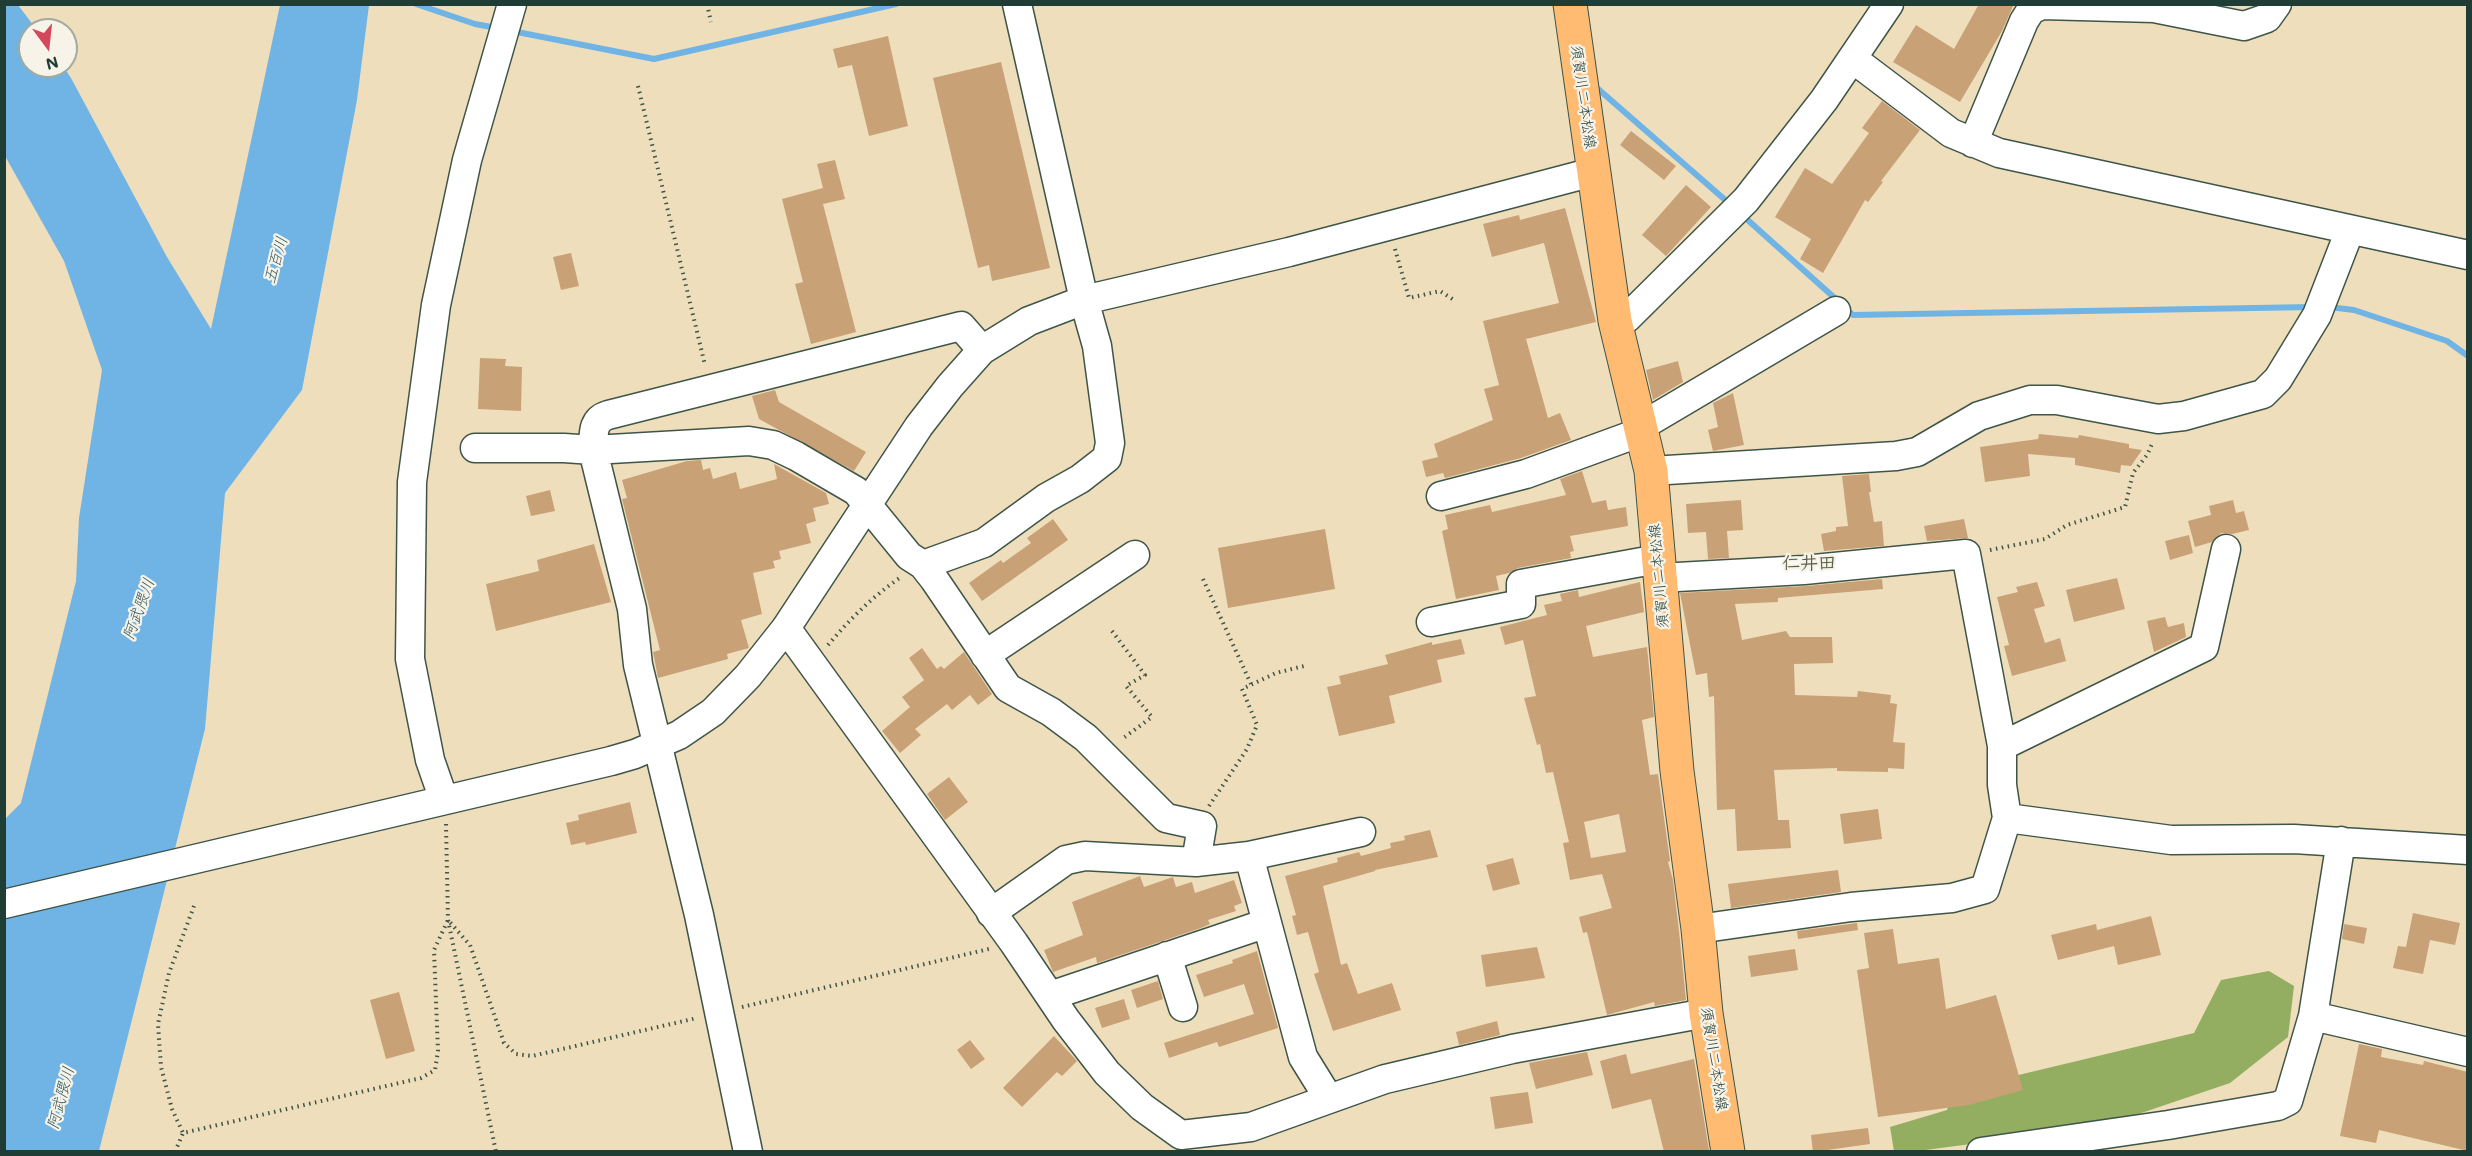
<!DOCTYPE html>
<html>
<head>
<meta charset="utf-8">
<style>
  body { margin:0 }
  #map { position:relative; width:2472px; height:1156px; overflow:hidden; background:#efdebc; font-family:Mali,sans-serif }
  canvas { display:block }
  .frame { position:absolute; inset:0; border:6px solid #1f3d34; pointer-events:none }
  .north { position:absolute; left:18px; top:18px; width:60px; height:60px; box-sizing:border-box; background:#f7f3e8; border:2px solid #a1aaa0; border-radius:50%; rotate:165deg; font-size:16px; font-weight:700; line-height:24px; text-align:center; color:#1f3d34 }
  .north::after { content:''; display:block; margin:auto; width:21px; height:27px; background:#d1495b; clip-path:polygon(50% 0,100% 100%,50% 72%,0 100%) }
</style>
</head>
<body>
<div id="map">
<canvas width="2472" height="1156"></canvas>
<div class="frame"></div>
<div class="north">N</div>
</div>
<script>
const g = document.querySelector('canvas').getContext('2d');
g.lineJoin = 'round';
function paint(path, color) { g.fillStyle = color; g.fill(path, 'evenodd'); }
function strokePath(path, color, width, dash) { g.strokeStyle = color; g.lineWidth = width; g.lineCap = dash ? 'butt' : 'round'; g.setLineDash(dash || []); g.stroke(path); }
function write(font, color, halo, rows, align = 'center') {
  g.font = font + ' Mali,"Klee One",sans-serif'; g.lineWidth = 4.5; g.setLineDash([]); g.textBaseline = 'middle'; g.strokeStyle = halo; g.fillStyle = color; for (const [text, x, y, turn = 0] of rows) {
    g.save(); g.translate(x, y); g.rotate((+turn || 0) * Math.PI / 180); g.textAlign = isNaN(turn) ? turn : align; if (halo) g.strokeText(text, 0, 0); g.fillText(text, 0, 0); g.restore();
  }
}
paint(new Path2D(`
  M2269,971L2294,986L2288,1037L2230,1083L2100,1127L1918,1151H1894L1890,1127L1947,1110L1963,1059L2006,1078L2194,1033L2221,980Z`), '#93ae60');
paint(new Path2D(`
  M5,5H18L37,30H30V66H63L71,78L167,257L211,329L280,5H369L357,100L302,390L225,493L205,729L99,1151L5,1152V819L21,803L76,581L79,518L102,370L64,261L5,156Z`), '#70b4e6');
strokePath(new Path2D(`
  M416,4L475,24L497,28
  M512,31L654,59L896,4
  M1597,88L1731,205
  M1741,214L1838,301
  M2329,307L2354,310L2447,341L2468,356
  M1845,308L1853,315L2312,307`), '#70b4e6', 6);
paint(new Path2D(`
  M1979,4H2014L2002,31L1960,102L1893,62L1916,25L1954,49Z
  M888,36L908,126L869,136L852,65L838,68L833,49Z
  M1001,62L1050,268L992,281L989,265L978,268L933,78Z
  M1882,101L1920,130L1881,181L1883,182L1868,202L1865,200L1823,273L1800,259L1811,239L1775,217L1805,168L1832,184L1869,133L1862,128Z
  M1631,131L1676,166L1664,180L1620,145Z
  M835,160L845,199L823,204L856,332L811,344L795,284L803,282L782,199L823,188L817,164Z
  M1686,185L1711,207L1666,256L1642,235Z
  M1565,208L1596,322L1526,339L1548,418L1560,413L1571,440L1521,458L1445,478L1443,473L1426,477L1422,461L1438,457L1434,444L1493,420L1484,389L1499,385L1483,321L1559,303L1544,243L1492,257L1483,224L1519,215L1520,220Z
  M571,253L579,286L561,290L553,257Z
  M480,358L506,359L505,366L522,367L521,411L478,409Z
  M1678,361L1683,382L1653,400L1646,370Z
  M775,390L779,402L866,452L854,471L759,419L752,396Z
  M1733,393L1744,445L1713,451L1708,430L1718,427L1713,403Z
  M2039,434L2078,438L2079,435L2129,444V448L2142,450L2131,466L2121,465L2120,473L2075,465V458L2028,454L2030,476L1985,482L1980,447L2038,439Z
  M701,460L703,470L710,468L713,479L736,472L740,489L777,479L774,464L826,493L829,504L813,508L816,521L806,524L811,543L779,551L781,559L773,561L775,568L753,573L762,614L741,620L749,648L727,654L728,659L658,678L653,652L660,650L622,499L627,498L622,480L687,461Z
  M1582,471L1592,503L1606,500L1608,510L1626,507L1628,526L1570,536L1574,551L1570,552L1571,558L1518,568L1509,573L1496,576L1499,590L1456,599L1442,531L1448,529L1445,515L1490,505L1492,512L1566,495L1560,479Z
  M1869,474L1871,492H1869L1874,522L1882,521L1884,546L1824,551L1821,534L1836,531V527L1848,526L1842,476Z
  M550,490L555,511L531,516L526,496Z
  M1741,500L1743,530L1727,531L1729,558L1708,559L1706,532L1688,533L1686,504Z
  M2233,500L2236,513L2244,511L2249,530L2232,534L2221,533L2212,542L2195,547L2188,521L2211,515L2209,506Z
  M1053,519L1068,540L982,601L969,583L1001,560L1003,563L1031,543L1027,538Z
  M1964,519L1968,538L1927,541L1924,526Z
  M1325,529L1335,589L1228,608L1218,548Z
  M2189,535L2193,553L2170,560L2165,541Z
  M594,544L611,602L496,631L486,584L539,571L537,560Z
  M2117,578L2125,609L2074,622L2066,590Z
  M1882,579L1883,589L1778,598V602L1735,604L1742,640L1786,631L1790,637H1832L1833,663L1794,664L1795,695L1857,697L1858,691L1891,695L1890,703L1897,704L1893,742L1905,743L1904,769L1888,768V772L1837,771V768L1774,770L1778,820H1789L1791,848L1737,851L1735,809L1717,810L1714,696L1709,697L1707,673L1696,675L1680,593L1806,586Z
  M1640,582L1644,612L1586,626L1593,657L1647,647L1654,717L1642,720L1650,775L1658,774L1670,861L1668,862L1673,880L1679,931L1686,1000L1655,1006L1654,1002L1607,1015L1587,932L1583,933L1579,917L1612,908L1602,874L1570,880L1563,843L1569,842L1553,772L1546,773L1540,744L1537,745L1524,698L1536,696L1523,640L1505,645L1500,627L1547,615L1544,605L1562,601L1560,594L1578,590L1579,597ZM1619,814L1626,852L1591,858L1584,822Z
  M2037,582L2045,606L2034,609L2045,643L2060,638L2066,661L2012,676L2004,646L2009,645L1997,597L2018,592L2016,587Z
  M2165,617L2168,627L2184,623L2186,637L2154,652L2147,621Z
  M1461,639L1465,654L1437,660L1442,682L1389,696L1395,723L1339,736L1327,687L1341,684L1339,676L1388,664L1385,655L1432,642V645Z
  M922,648L937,669L941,666L944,669L964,652L992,694L978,705L970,695L952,710L947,704L915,729L921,735L900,753L882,731L910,707L902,697L924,680L909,658Z
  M949,777L968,802L945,820L927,794Z
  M630,802L637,833L586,845L585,842L571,845L566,823L579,820L578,815Z
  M1878,809L1882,839L1844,844L1840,814Z
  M1430,830L1438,857L1375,870V871L1323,886L1341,965L1347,963L1358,994L1392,983L1401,1010L1333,1031L1314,974L1319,972L1308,932L1297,935L1292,916L1296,915L1285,876L1338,862L1337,858L1359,852L1361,856L1391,848L1390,843L1405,840L1404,836Z
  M1513,858L1520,884L1493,891L1486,865Z
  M1838,870L1841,892L1731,908L1728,884Z
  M1140,876L1144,887L1173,877L1176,887L1192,882L1195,893L1234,880L1242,903L1234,906L1236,911L1208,920L1210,924L1201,928L1097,963L1096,957L1053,972L1044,950L1083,935L1072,902Z
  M2413,913L2460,923L2455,945L2430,940L2423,974L2393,968L2398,946L2406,947Z
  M2151,916L2161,955L2118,965L2114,946L2058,960L2051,935L2096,924L2097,930Z
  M1857,923L1858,930L1798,939L1797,931Z
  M2344,924L2367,928L2364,944L2342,939Z
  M1893,929L1898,964L1939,958L1946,1009L1996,995L2023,1090L1969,1105L1878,1117L1857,970L1869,968L1864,933Z
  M1537,947L1545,978L1486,987L1481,955Z
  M1795,949L1798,970L1751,977L1748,956Z
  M1257,951L1278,1028L1219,1047L1217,1042L1169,1058L1164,1043L1254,1014L1244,984L1204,997L1196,975L1233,963L1232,960Z
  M1158,981L1163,999L1137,1008L1131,990Z
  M399,992L415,1051L386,1059L370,1000Z
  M1124,999L1130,1019L1102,1028L1095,1008Z
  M1497,1021L1500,1035L1459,1045L1456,1032Z
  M1054,1036L1077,1061L1062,1076L1057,1072L1022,1107L1003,1088Z
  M970,1040L985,1059L971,1069L957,1050Z
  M2359,1044L2382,1049L2381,1057L2423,1065L2424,1061L2468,1072V1151L2379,1130L2376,1143L2340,1136Z
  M1587,1052L1593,1075L1536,1089L1529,1063Z
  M1626,1054L1631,1074L1694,1059L1709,1150L1664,1152L1651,1099L1612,1109L1600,1061Z
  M1528,1092L1533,1123L1495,1129L1490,1097Z
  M1868,1128L1870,1144L1813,1152L1811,1135Z`), '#c9a177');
const minor = new Path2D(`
  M1853,59L1951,133L1999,153L2468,255
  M1973,143L2024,21L2031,10L2042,5L2154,8L2244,26L2267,18L2277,4
  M1615,321L1627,318L1746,200L1824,100L1889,4
  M1640,427L1836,311
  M475,448H564L593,450L749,441L773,445L796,456L856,491L909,556L923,565L934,579L1008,688L1051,712L1086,738L1166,818L1202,826L1196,862
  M1651,471L1896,456L1917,452L1979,416L2030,400H2057L2158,419L2184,416L2263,394L2278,379L2317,315L2350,230
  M1441,496L1526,474L1641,432
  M923,565L984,543L1046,498L1080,479L1107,458L1110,443L1097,346L1084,300L1017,4
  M1659,578L1804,570L1966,554L2002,746
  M1431,622L1521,604V584L1658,559
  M786,628L1014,943L1066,1020L1107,1073L1142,1107L1181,1135L1251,1127L1385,1079L1512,1049L1706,1013
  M985,655L1135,555
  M444,800L430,760L410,659L412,482L436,305L467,160L512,4
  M2007,818L2002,785V746L2204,647L2226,549
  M2341,841L2313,1016L2468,1052
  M1249,856L1303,1057L1329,1099
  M4,904L611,761L635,754L679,735L713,712L748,676L786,628L919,426L950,386L982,350L1029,321L1084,300L1289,252L1593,172
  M991,913L1066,860L1085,856L1196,862L1249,856L1361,832
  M1698,929L1851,907L1952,898L1985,889L2007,818L2171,840L2294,839L2468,850
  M1167,956L1183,1007
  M1050,996L1267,923
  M748,1152L699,915L638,665L632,609L593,450C594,436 591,420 608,415L961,326L982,350
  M1981,1152L2168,1125L2278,1106L2288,1101L2313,1016`);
const major = new Path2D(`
  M1570,4L1615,321L1651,471L1677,771L1698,929L1706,1013L1728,1152`);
strokePath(minor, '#3e5548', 31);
strokePath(major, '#3e5548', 35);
strokePath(new Path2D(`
  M707,4L711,22
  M638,86L705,365
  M1395,249L1409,298L1440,291L1454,300
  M1990,550L2045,539L2067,525L2125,507L2133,473L2147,455L2153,442
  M1203,579L1251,684
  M1112,631L1145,675L1126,686L1152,717L1122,739
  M828,645C850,619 872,597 901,577
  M1209,806L1247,749L1257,725L1242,689L1276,673L1304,666
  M446,824L448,920L496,1152
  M194,906L169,973L158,1024L161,1067L172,1109L183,1133L421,1078L435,1070L438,1051L434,950L448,920L470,945L504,1043L516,1054L532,1056L697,1018
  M742,1007L989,949
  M175,1152L183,1133`), '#3e5548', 4, [1.5, 4.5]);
strokePath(minor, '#fff', 28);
strokePath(major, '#ffbb71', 33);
write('15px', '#1f3d34', '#f7f3e8', [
  ["須賀川二本松線",1583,97,82],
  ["須賀川二本松線",1659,576,-95],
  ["須賀川二本松線",1714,1059,81]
]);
write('italic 16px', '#335b60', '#f7f3e8', [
  ["五百川",276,260,-74],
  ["阿武隈川",139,609,-70],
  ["阿武隈川",61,1098,-75]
]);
write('bold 18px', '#5a604b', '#f7f3e8', [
  ["仁井田",1809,563]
]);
</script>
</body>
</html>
